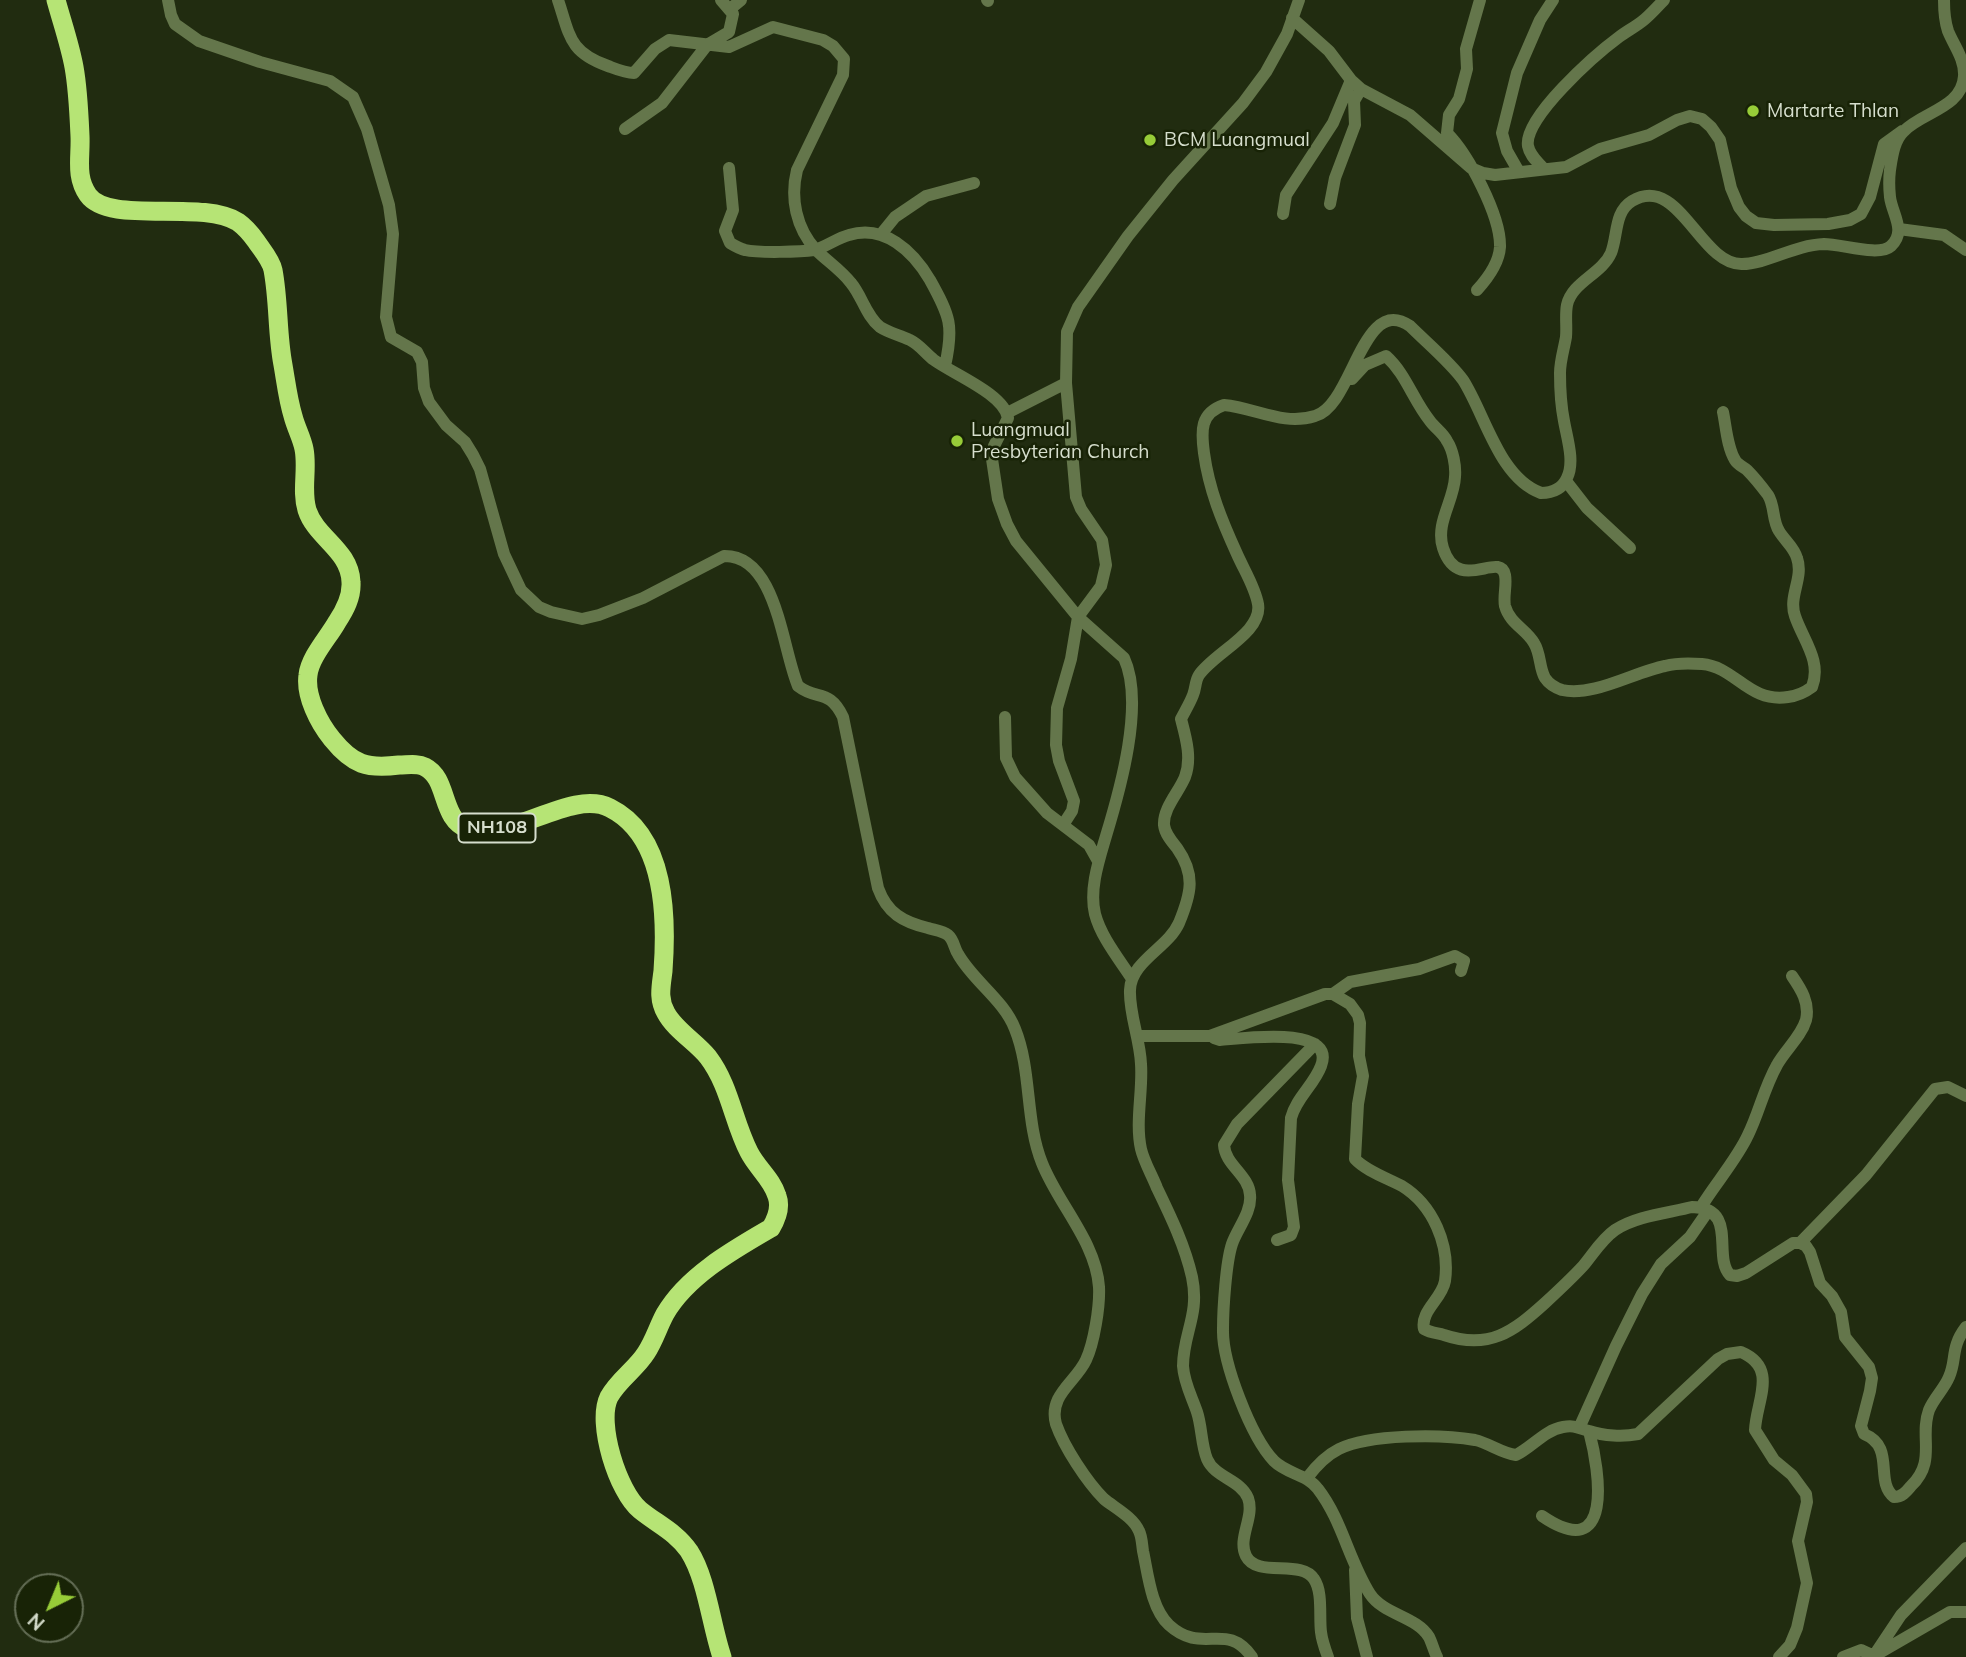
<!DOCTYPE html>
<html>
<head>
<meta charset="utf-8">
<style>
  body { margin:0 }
  #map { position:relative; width:1966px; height:1657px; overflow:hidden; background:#212c10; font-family:Mulish,sans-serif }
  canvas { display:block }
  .north { position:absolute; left:14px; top:1573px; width:70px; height:70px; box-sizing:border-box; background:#182306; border:2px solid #646e56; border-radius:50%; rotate:223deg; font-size:19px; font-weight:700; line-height:28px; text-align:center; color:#d6decd }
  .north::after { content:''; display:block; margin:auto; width:24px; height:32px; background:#97cc38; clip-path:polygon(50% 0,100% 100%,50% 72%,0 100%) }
</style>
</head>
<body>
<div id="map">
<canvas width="1966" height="1657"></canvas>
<div class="north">N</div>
</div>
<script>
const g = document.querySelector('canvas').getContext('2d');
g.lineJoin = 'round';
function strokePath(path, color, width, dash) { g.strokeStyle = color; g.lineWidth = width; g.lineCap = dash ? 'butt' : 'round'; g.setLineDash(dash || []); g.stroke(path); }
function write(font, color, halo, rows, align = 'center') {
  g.font = font + ' Mulish,sans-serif'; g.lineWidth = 5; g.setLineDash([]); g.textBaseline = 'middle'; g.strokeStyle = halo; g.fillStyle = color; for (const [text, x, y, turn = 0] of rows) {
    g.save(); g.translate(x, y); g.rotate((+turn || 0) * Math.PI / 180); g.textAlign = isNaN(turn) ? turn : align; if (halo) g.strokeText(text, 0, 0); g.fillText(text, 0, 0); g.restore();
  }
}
strokePath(new Path2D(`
  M168,0L171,15L175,24L199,41L260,62L330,81L353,97L367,129L389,205L393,234L386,317L391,337L417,352L422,362L424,388L429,402L446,425L465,442L473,455L480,469L504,554L521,590L539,607L551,612L582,619L599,615L643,598L724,556C777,555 782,649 798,686C817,701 829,688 843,717L878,888C887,913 903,922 928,928C934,930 943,931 948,935C954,940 954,948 958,954C973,981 1004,1000 1015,1029C1032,1071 1025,1121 1042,1163C1058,1204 1096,1242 1099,1287C1100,1306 1094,1343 1086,1360C1076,1382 1048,1395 1056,1424C1064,1447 1087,1482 1104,1499C1115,1508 1133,1517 1139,1531C1142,1537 1142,1545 1143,1551C1148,1574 1151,1608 1169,1625C1203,1656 1226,1620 1252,1657
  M558,0C570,36 569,52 608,66C616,69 625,73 634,73L655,49L669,40L729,47L773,27L823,40L833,46L844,59L843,75L797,170C790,198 796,228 816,250C827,261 841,270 851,283C862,296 866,316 880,327C889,333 900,335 910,340C919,344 926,354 934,360C953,374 1004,394 1008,418L994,446L992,459L998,499L1007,524L1016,541L1078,617L1124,658C1145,703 1120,790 1106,836C1099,860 1089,889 1095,914C1101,937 1119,959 1132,979
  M987,0L988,1
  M730,9L741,0
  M1292,18L1329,51L1351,80L1361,89L1410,115L1471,168L1483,173L1495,175L1566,167L1600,149L1649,135L1677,120L1690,116L1702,119L1711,127L1720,140L1731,188L1739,207L1746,216L1756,223L1774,225L1828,224L1850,220L1861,214L1870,197L1884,144L1902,131
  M625,129L662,103L707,45L729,32L733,14L721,0
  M729,168L733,210L725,231L730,243C735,246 740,249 745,250C758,253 801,252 814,250C826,247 837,238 849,235C884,224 913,251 930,280C950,316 954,326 945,366
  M1543,168C1537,161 1530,156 1528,146C1523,118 1596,54 1619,37C1627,31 1637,26 1645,19C1652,13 1658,6 1664,0
  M1519,172L1507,151L1502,133L1517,73L1540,20L1553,0
  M1330,204L1335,178L1355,125L1354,101L1361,89
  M1283,214L1286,195L1333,123L1351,80
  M1899,229L1944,235L1966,250
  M882,233L895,217L926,196L974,183
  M1477,290C1488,278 1499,263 1500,247C1501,216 1468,154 1447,133L1449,115L1459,99L1467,69L1466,49L1480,0
  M1352,379L1365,365L1386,356C1406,374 1413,400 1430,421C1435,428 1443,433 1447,441C1453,450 1456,466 1455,477C1454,501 1435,523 1443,548C1458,595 1500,550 1505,575C1507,585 1503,596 1505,606C1510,624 1526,629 1534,643C1541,654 1539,668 1545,678C1549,684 1556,688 1562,690C1594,697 1634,672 1665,666C1676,663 1690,663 1702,664C1736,667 1748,703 1788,697C1797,696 1804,693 1812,687C1822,661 1803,640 1795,616C1788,596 1804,578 1797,558C1794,547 1785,541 1779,531C1772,520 1775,506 1768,495C1762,487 1754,477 1747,470C1743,467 1737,464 1735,460C1727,447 1726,426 1723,412
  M1007,413L1066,383L1067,332L1078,307L1128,236L1173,180L1243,103L1266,72L1287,34L1299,0
  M1566,481L1587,508L1630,548
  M1005,717L1006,758L1015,777L1047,813L1089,845L1098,861
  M1063,825L1072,811L1074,801L1059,761L1056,745L1057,708L1071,659L1078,617L1101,586L1106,565L1102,540L1081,509L1076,497L1066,383
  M1333,994L1350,982L1419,969L1455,956L1464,961L1461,971
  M1138,1036H1210L1325,994H1333L1350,1004L1358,1015L1360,1023L1359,1056L1363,1076L1358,1104L1355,1159C1366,1171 1387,1178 1402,1186C1433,1205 1450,1245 1445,1281C1442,1299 1420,1311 1424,1329C1431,1333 1437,1333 1444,1335C1489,1350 1513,1332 1545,1303C1558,1291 1571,1279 1583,1266C1593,1254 1602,1239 1615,1230C1636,1216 1668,1213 1692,1207C1739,1208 1712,1256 1730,1275L1737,1276L1746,1273L1793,1243H1800L1806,1246L1810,1252L1820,1283L1832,1296L1841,1312L1845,1337L1869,1367L1872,1378L1870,1391L1861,1426L1864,1434C1896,1447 1874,1481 1894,1497C1902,1497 1906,1492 1911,1486C1937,1461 1919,1437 1929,1410C1934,1398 1944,1389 1949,1377C1957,1359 1950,1348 1966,1327
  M1214,1038L1220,1040C1239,1039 1337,1024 1321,1066C1314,1085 1296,1098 1291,1118L1288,1180L1294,1227L1291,1235L1277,1240
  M1315,1044L1237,1124L1224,1145C1225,1165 1249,1175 1250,1195C1252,1212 1237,1229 1232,1244C1226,1262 1223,1309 1223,1329C1222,1362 1251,1437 1274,1461C1287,1474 1307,1474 1318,1489C1342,1520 1349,1561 1370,1594C1384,1615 1416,1616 1429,1637C1432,1643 1434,1651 1437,1657
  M1701,1207C1715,1184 1737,1159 1748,1135C1759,1113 1764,1088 1777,1065C1785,1050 1801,1037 1806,1020C1810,1003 1801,989 1792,976
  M1800,1243L1866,1175L1935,1089L1948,1087L1966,1096
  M1580,1426L1616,1346L1642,1294L1661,1264L1690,1237L1708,1211
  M1307,1478C1316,1466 1325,1456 1339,1449C1370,1434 1441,1434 1475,1440C1489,1443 1501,1453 1516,1455C1532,1447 1545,1430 1563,1427C1575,1425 1578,1428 1589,1431C1604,1436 1623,1437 1638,1434L1718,1359L1727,1354L1741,1352C1779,1368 1756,1401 1755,1430L1774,1460L1792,1475L1806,1494L1807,1502L1798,1541L1807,1583L1797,1628L1790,1645L1779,1657
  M1542,1516C1614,1565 1600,1472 1589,1431
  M1355,1570L1357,1618L1367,1657
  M1328,1657C1325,1649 1322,1641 1321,1632C1319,1616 1323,1592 1314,1579C1301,1559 1257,1578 1246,1556C1237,1538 1255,1517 1248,1498C1240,1479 1215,1478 1207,1459C1201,1444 1202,1427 1197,1412C1192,1397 1184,1383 1183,1366C1183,1333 1200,1315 1192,1277C1185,1246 1171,1217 1157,1188C1152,1175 1144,1162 1141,1149C1135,1122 1143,1091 1141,1064C1140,1039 1129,1014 1130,990C1131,961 1168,948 1179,923C1191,894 1196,875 1177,848C1172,842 1165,834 1164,825C1163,808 1179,792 1185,777C1192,758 1186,738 1181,719C1185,711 1190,703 1193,695C1196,688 1195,681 1199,675C1214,653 1263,632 1258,604C1255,587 1244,570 1237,554C1222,521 1209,490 1204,453C1201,431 1200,413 1224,405C1256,408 1283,426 1315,416C1353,406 1362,293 1410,326C1426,342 1450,362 1463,380C1485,414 1499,478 1541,493C1552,493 1562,489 1567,478C1575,462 1567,438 1564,421C1561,406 1560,389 1560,373C1560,361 1564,349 1566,337C1567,326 1565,315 1567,305C1572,282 1602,274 1611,253C1618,235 1614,212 1632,201C1679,173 1700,265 1742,264C1767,264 1794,245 1824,244C1842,244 1879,257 1891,246C1907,231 1892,214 1890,197C1889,188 1889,178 1890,170C1892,157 1894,140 1904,131C1922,112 1962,108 1964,76C1965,59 1954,46 1948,31C1945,22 1944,10 1944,0
  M1843,1657L1861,1650L1874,1656L1950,1612H1966
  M1873,1657L1901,1615L1966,1548`), '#64764b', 12);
strokePath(new Path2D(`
  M56,0C62,22 70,45 74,67C78,89 79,114 80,136C81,158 75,176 88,195C109,225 201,199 238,222C245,227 251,234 256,241C262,250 271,260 273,270C279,302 277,334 283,365C286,382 288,400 293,416C296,428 302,438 304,449C308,469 301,490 307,510C316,538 350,550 351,582C352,597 345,610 337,622C328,638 310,657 308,675C305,696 319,723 332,739C353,765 367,769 399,765C408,765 417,763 425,767C449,779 440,819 468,829C509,843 571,788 610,808C666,836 667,917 663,971C661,987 658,999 666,1013C675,1030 696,1042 708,1057C730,1086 733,1121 749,1152C757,1168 772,1179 777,1196C781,1207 777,1218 771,1228C733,1250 687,1276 665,1314C658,1327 654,1341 646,1353C636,1369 618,1380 609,1397C596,1423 618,1492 640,1510C657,1524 676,1532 689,1551C707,1579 711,1625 722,1657`), '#b6e475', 19);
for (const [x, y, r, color] of [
  [1753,111,7,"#97cc38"],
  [1150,140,7,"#97cc38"],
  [957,441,7,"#97cc38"]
]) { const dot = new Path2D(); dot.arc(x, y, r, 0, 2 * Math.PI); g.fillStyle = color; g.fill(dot); strokePath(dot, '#182306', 2.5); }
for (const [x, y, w] of [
  [497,828,77]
]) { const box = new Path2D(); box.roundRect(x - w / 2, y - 14.5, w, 29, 5); g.fillStyle = '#182306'; g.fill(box); strokePath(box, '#d6decd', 2); }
write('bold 18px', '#d6decd', null, [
  ["NH108",497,828]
]);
write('19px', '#d6decd', '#182306', [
  ["Martarte Thlan",1767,111],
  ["BCM Luangmual",1164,140],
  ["Luangmual",971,430],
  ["Presbyterian Church",971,452]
], 'left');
</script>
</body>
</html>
